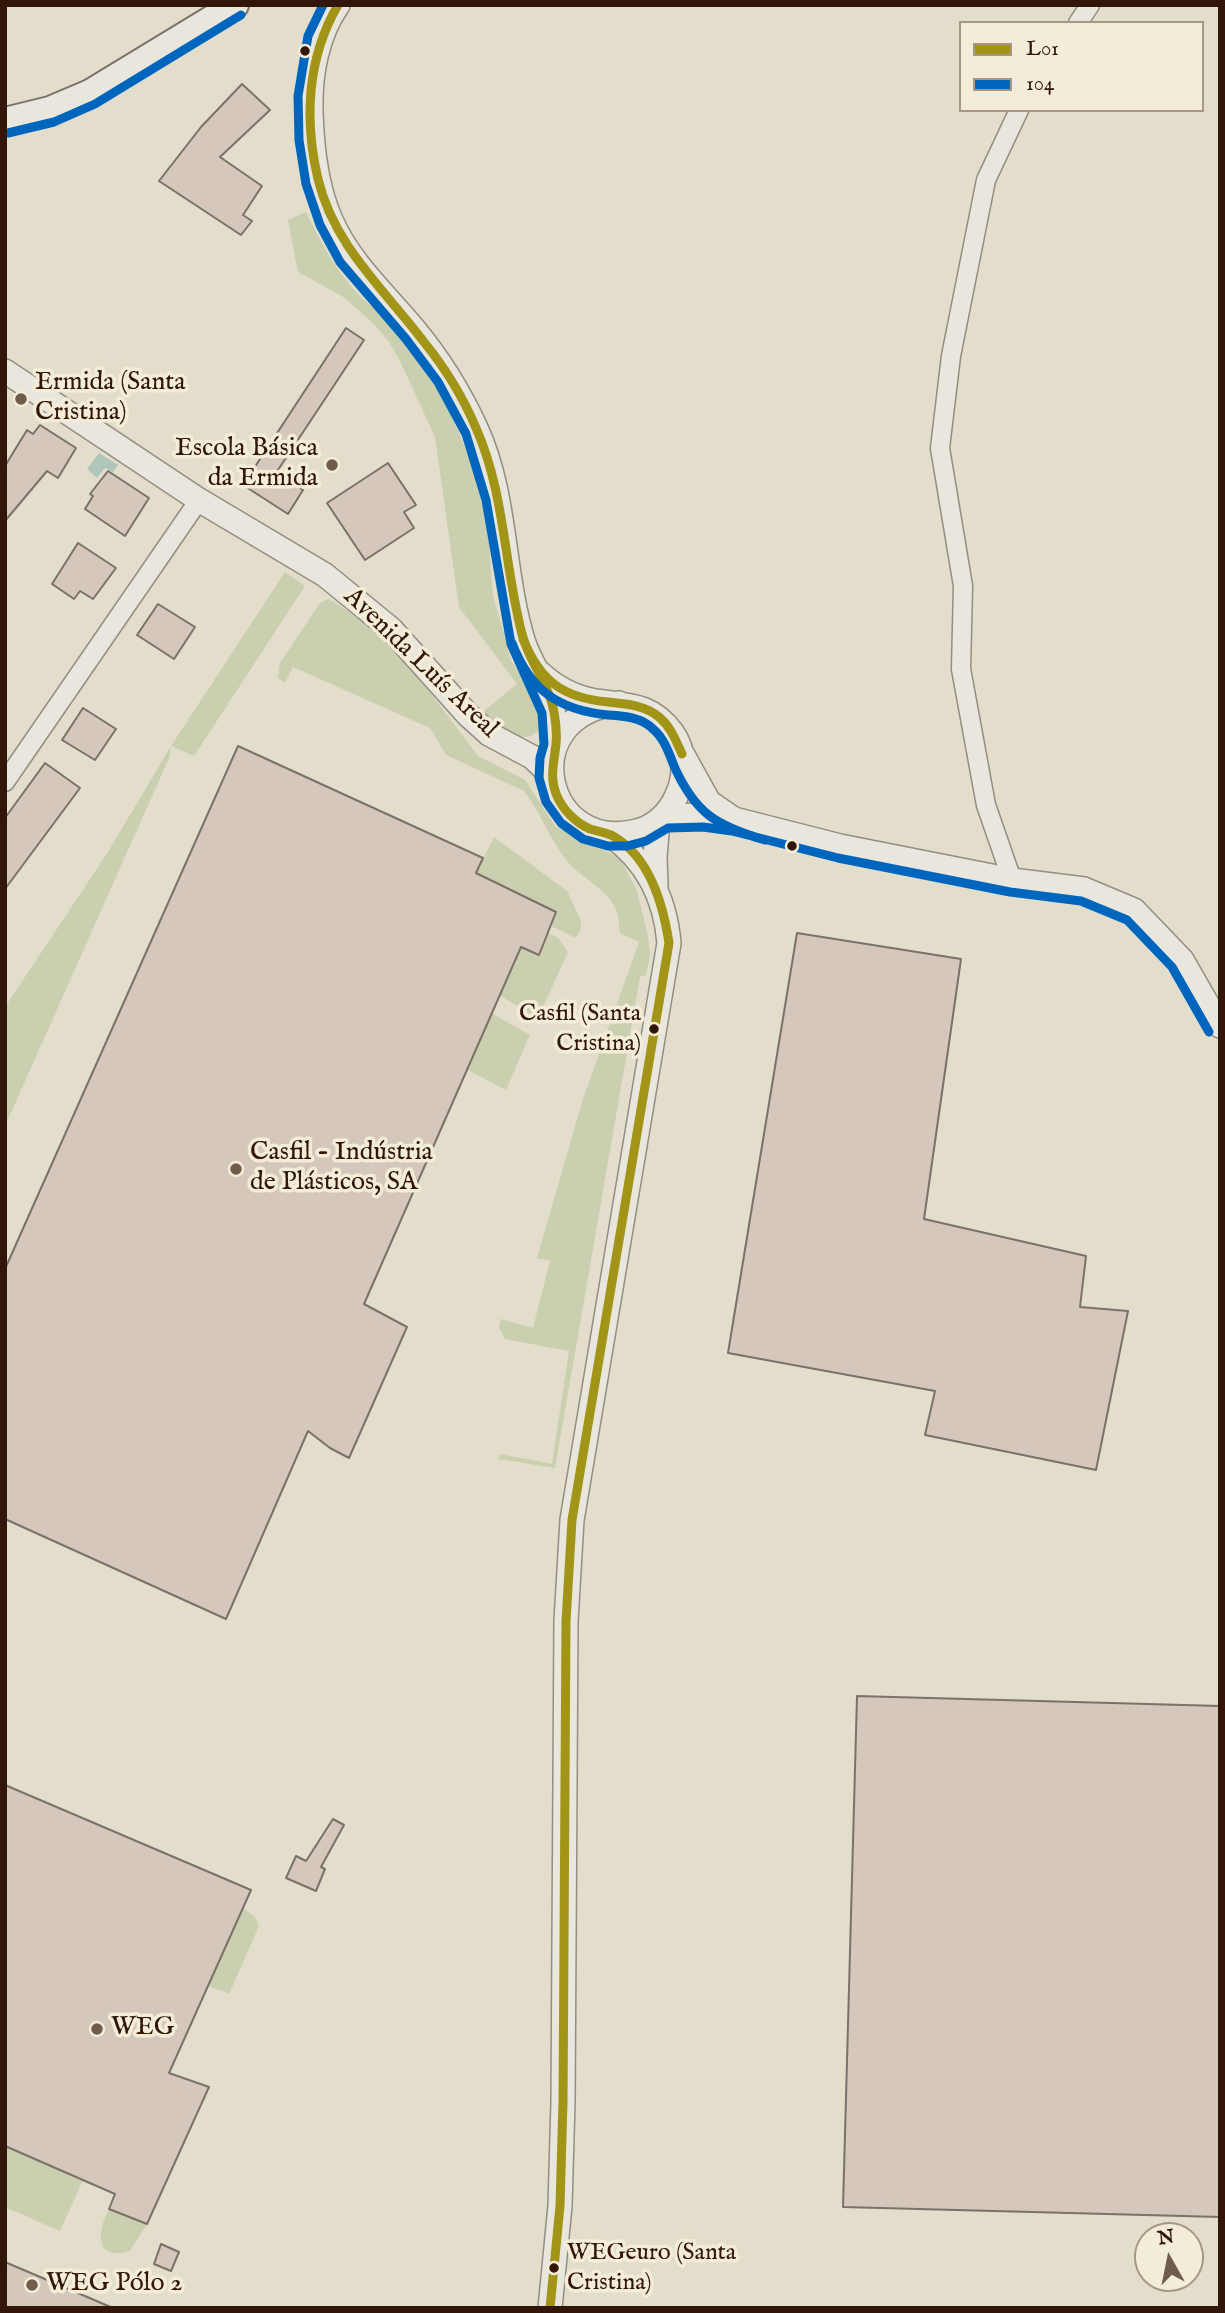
<!DOCTYPE html>
<html>
<head>
<meta charset="utf-8">
<style>
  body { margin:0 }
  #map { position:relative; width:1225px; height:2313px; overflow:hidden; background:#e3ddcc; font-family:"IM FELL English",serif }
  canvas { display:block }
  .frame { position:absolute; inset:0; border:7px solid #311609; pointer-events:none }
  .legend { position:absolute; left:959px; top:21px; width:245px; height:91px; box-sizing:border-box; background:#f3ecd7; border:2px solid #a59685; margin:0; padding:9px 12px; list-style:none; font-size:21px; color:#311609 }
  .legend li { display:flex; align-items:center; gap:14px; height:35px }
  .legend b { width:35px; border:2px solid #a59685 }
  .north { position:absolute; left:1134px; top:2222px; width:70px; height:70px; box-sizing:border-box; background:#f3ecd7; border:2px solid #a59685; border-radius:50%; rotate:351deg; font-size:19px; font-weight:700; line-height:28px; text-align:center; color:#311609 }
  .north::after { content:''; display:block; margin:auto; width:24px; height:32px; background:#6f5c4d; clip-path:polygon(50% 0,100% 100%,50% 72%,0 100%) }
</style>
</head>
<body>
<div id="map">
<canvas width="1225" height="2313"></canvas>
<div class="frame"></div>
<ul class="legend">
<li><b style="height:9px;background:#a19417"></b>L01</li>
<li><b style="height:9px;background:#0065bd"></b>104</li>
</ul>
<div class="north">N</div>
</div>
<script>
const g = document.querySelector('canvas').getContext('2d');
g.lineJoin = 'round';
function paint(path, color) { g.fillStyle = color; g.fill(path, 'evenodd'); }
function strokePath(path, color, width, dash) { g.strokeStyle = color; g.lineWidth = width; g.lineCap = dash ? 'butt' : 'round'; g.setLineDash(dash || []); g.stroke(path); }
function write(font, color, halo, rows, align = 'center') {
  g.font = font + ' "IM FELL English",serif'; g.lineWidth = 7; g.setLineDash([]); g.textBaseline = 'middle'; g.strokeStyle = halo; g.fillStyle = color; for (const [text, x, y, turn = 0] of rows) {
    g.save(); g.translate(x, y); g.rotate((+turn || 0) * Math.PI / 180); g.textAlign = isNaN(turn) ? turn : align; if (halo) g.strokeText(text, 0, 0); g.fillText(text, 0, 0); g.restore();
  }
}
paint(new Path2D(`
  M306,212C321,242 336,272 360,296C369,305 380,312 388,321C406,340 422,362 435,385C462,431 480,483 488,535C491,554 490,574 493,593C495,607 501,621 504,634C506,642 508,652 511,660C521,681 558,700 540,728C525,751 494,724 480,714L517,684L459,607L435,437L400,361L389,342L376,326L345,298L298,272L288,220Z
  M285,572L305,586L194,756L171,746L170,756L5,1126V1007L108,852L171,746Z
  M329,599L389,638L478,756L525,780L556,827L620,858L637,891L648,936L650,955L646,975L640,977L555,1468L499,1459L500,1454L552,1464L569,1351L505,1339L499,1327L501,1319L533,1328L550,1261L537,1258L583,1099L639,942L620,933C619,927 619,918 617,912C609,889 582,879 567,861C550,840 541,813 524,791L446,755L430,728L293,667L285,683L278,678L280,663L320,603Z
  M494,837L567,891L581,921V928L576,938L551,926L556,912L476,873Z
  M548,933L558,938L568,952L538,1018L499,995L521,947L539,955Z
  M491,1013L530,1035L506,1090L466,1069Z
  M243,1908L255,1917L259,1926L229,1994L209,1986Z
  M5,2146L83,2180L60,2231L5,2207Z
  M109,2209L147,2224L130,2251C94,2261 97,2232 109,2209Z`), '#c9cfaf');
paint(new Path2D(`
  M99,453L118,465L113,472L105,468L97,478L87,469Z`), '#afc7b9');
const building = new Path2D(`
  M242,84L270,110L220,157L262,186L243,215L252,221L241,235L159,181L201,127Z
  M346,328L364,340L276,473L303,490L288,514L243,485Z
  M40,425L76,448L58,478L47,471L5,521V466L27,430L33,434Z
  M388,463L416,505L404,512L414,528L365,560L327,503Z
  M108,471L149,498L125,536L85,509L93,496L90,494Z
  M78,543L116,568L93,599L80,591L74,599L52,584Z
  M158,604L195,627L174,659L137,635Z
  M83,708L116,729L95,760L62,740Z
  M238,746L483,858L476,873L556,912L539,955L521,947L364,1304L407,1327L349,1458L330,1448L308,1431L226,1619L5,1519V1269Z
  M45,763L80,788L5,889V818Z
  M797,933L961,959L924,1219L1086,1256L1080,1307L1128,1311L1096,1470L925,1435L935,1391L728,1353Z
  M857,1696L1220,1706V2217L843,2207Z
  M5,1785L251,1890L169,2073L209,2087L147,2224L109,2209L115,2194L5,2146Z
  M333,1819L344,1825L321,1867L325,1869L316,1891L286,1878L296,1856L306,1861Z
  M161,2244L179,2252L171,2271L154,2264Z
  M5,2262L113,2308H5Z`);
paint(building, '#d5c7bc');
strokePath(building, '#7a7268', 2);
const minor = new Path2D(`
  M1078,23L1090,5
  M5,782L199,500
  M1012,880L986,805L961,669L963,586L940,448L951,356L986,180L1019,110`);
const tertiary = new Path2D(`
  M338,5C317,35 310,75 311,111C312,148 316,186 331,220C349,262 385,294 414,329C439,359 460,393 476,428C507,495 502,571 523,640C529,659 540,675 548,693C555,709 555,727 556,745
  M5,371L199,500L325,575L391,629L468,715L489,734L532,757L551,775
  M540,673C554,686 572,696 591,700C624,706 649,701 672,732C686,751 686,777 676,797C669,813 654,827 637,831C545,855 511,716 619,703
  M683,755L709,802L731,817
  M664,816L704,815L734,819L840,846L1012,880L1084,889L1134,910L1182,960L1220,1026
  M656,886L655,857L658,821
  M550,2308L560,2206L563,2102L566,1621L572,1520L669,943C665,897 647,861 609,834`);
const secondary = new Path2D(`
  M5,121L50,110L90,93L235,5`);
strokePath(minor, '#948d81', 21);
strokePath(tertiary, '#948d81', 26);
strokePath(secondary, '#7a7268', 30);
strokePath(minor, '#e9e6dd', 18);
strokePath(tertiary, '#e9e6dd', 23);
strokePath(secondary, '#e9e6dd', 26);
strokePath(new Path2D(`
  M338,5C307,58 304,120 318,179C334,246 384,289 424,342C445,368 463,397 476,428C505,493 504,566 522,634C529,662 549,684 554,712C556,723 557,734 556,744C554,763 549,778 557,796C563,810 576,823 590,829C597,831 604,832 611,835C649,855 663,903 669,943L572,1520L566,1621L563,2102L560,2206L550,2308
  M523,639C540,681 563,698 608,702C626,704 645,705 659,717C671,727 676,741 682,754`), '#a19417', 9);
strokePath(new Path2D(`
  M323,5L308,36L298,96L299,140L306,184L320,225L340,262L406,339L438,382L466,434L486,500L511,644L542,713L544,744L540,758L539,778L546,802L561,823L583,839L608,846H627L646,841L668,828L703,827L732,831L838,858L1010,892L1081,901L1127,920L1172,967L1209,1032
  M8,133L54,122L95,104L241,15
  M512,643C530,690 558,710 608,715C624,716 641,717 653,729C664,738 669,753 674,766C695,813 716,826 765,840`), '#0065bd', 9);
for (const [x, y, r, color] of [
  [305,51,6,"#311609"],
  [21,399,7,"#6f5c4d"],
  [332,465,7,"#6f5c4d"],
  [792,846,6,"#311609"],
  [654,1029,6,"#311609"],
  [236,1169,7,"#6f5c4d"],
  [97,2029,7,"#6f5c4d"],
  [554,2268,6,"#311609"],
  [32,2285,7,"#6f5c4d"]
]) { const dot = new Path2D(); dot.arc(x, y, r, 0, 2 * Math.PI); g.fillStyle = color; g.fill(dot); strokePath(dot, '#f3ecd7', 2.5); }
write('24px', '#311609', '#f3ecd7', [
  ["Casfil (Santa",641,1015],
  ["Cristina)",641,1045],
  ["WEGeuro (Santa",567,2254,"left"],
  ["Cristina)",567,2284,"left"]
], 'right');
write('26px', '#311609', '#f3ecd7', [
  ["Ermida (Santa",35,384],
  ["Cristina)",35,414],
  ["Escola Básica",318,450,"right"],
  ["da Ermida",318,480,"right"],
  ["Casfil - Indústria",250,1154],
  ["de Plásticos, SA",250,1184],
  ["WEG",111,2029],
  ["WEG Pólo 2",46,2285]
], 'left');
write('26px', '#311609', '#f3ecd7', [
  ["Avenida Luís Areal",420,664,44]
]);
</script>
</body>
</html>
